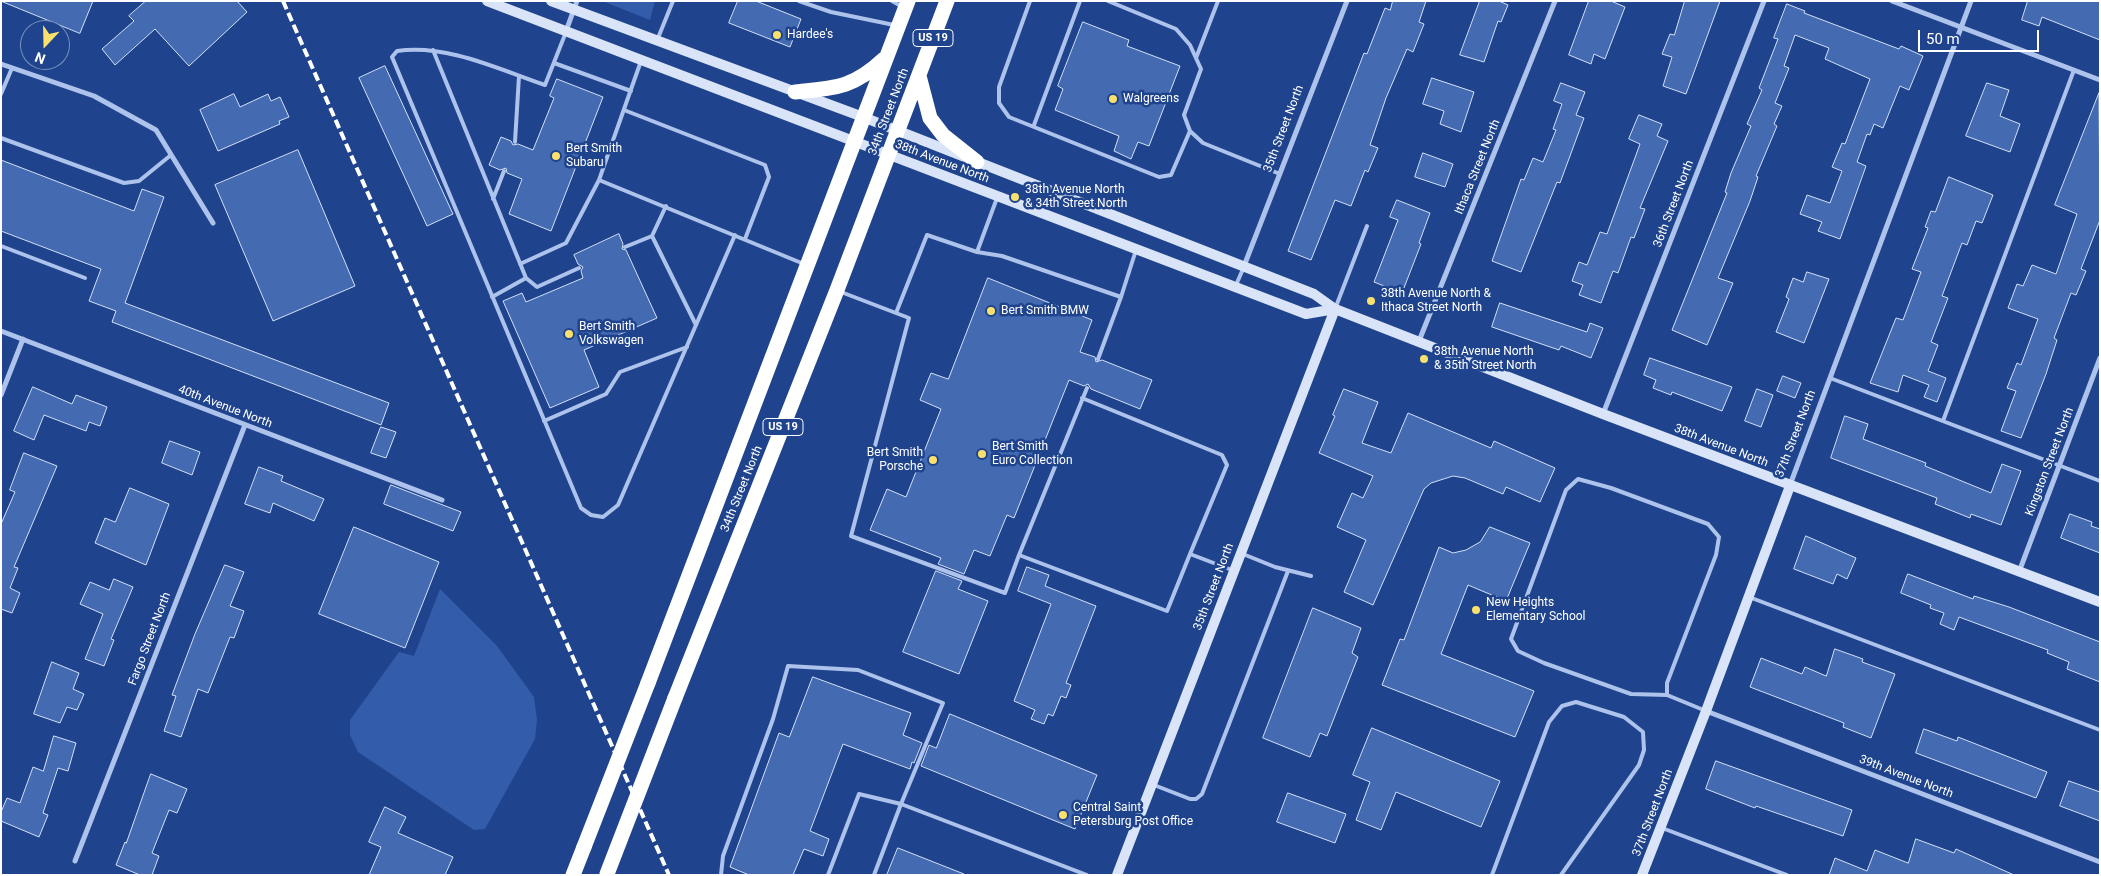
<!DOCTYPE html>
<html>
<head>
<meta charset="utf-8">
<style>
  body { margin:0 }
  #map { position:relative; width:2101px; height:876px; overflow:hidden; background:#1f448d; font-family:Roboto,sans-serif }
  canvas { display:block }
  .frame { position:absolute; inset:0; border:2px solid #fff; pointer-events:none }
  .north { position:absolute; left:20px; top:20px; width:50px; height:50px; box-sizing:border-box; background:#1f448d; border:1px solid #798fbb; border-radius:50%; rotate:201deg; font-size:14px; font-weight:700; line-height:20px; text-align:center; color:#fff }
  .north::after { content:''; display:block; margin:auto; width:18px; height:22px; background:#fae06d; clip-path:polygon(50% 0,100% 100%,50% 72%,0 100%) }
  .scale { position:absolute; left:1918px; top:30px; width:121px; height:22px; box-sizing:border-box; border:2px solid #fff; border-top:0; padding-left:6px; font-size:15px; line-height:18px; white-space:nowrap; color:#fff; -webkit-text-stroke:4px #1f448d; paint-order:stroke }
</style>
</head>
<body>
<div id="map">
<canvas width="2101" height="876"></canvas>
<div class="frame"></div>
<div class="north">N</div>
<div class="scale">50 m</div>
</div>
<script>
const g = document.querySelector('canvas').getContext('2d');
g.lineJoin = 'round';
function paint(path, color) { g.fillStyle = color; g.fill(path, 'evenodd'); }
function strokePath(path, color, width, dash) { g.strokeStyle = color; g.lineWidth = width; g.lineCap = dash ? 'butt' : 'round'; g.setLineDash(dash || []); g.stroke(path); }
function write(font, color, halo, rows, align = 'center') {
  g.font = font + ' Roboto,sans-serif'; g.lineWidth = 5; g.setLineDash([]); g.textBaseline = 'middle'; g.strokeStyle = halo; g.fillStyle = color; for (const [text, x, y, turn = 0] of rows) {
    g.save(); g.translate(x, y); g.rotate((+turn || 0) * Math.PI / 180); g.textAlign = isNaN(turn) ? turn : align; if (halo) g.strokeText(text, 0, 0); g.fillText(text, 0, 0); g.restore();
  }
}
paint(new Path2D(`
  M602,1H655L650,20Z
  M440,589L497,646L534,697L537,720L535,739L485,829L474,830L358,752L350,735V720L399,652L414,656Z`), '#335caa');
const building = new Path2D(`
  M1,1H93L80,33Z
  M146,1H237L247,12L189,66L155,29L115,65L102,49L134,21L129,16Z
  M738,1H756L801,19L790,47L729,23Z
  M1393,1H1426L1419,22L1424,24L1413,52L1407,49L1386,98L1370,145L1378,148L1368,172L1365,170L1351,206L1335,200L1311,260L1288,251L1364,53L1367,54L1385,8L1390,10Z
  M1480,1H1499L1508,5L1501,22L1498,21L1484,62L1460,55Z
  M1589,1H1611L1625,7L1605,59L1594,54L1591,64L1569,55Z
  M1685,1H1720L1686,94L1663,86L1672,57L1662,54L1670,34L1674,35Z
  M2028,1H2100V40L2042,17L2039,26L2022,20Z
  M1787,4L1805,11L1804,13L1899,49L1901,46L1923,56L1909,90L1900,86L1883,128L1874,124L1870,135L1867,134L1857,162L1866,166L1840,239L1818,231L1822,222L1800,214L1807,195L1830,203L1842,171L1832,167L1842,143L1845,144L1870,79L1825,59L1829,48L1795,35L1784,66L1789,68L1775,103L1782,106L1774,124L1777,126L1756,176L1758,177L1750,201L1718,278L1733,283L1707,345L1672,330L1727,193L1725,192L1731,173L1751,126L1747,124L1762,90L1759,88L1778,39L1774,38Z
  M1083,22L1129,40L1127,46L1180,66L1149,146L1138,142L1131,159L1114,151L1119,136L1055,110L1063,89L1058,86Z
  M385,66L453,214L427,226L359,78Z
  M1432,78L1474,92L1461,132L1440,124L1444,111L1423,104Z
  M557,79L603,97L551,231L509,214L522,179L507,173L506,168L500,170L489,165L501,137L511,141L513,145L518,144L533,150L554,98L550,96Z
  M1561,83L1585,92L1576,115L1584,118L1560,183L1557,182L1521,272L1492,261L1521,179L1524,180L1533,158L1543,162L1556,130L1553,129L1562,104L1554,101Z
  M1987,83L2009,90L2000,116L2020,124L2010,152L1966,136Z
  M2099,93L2100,220L2081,269L2086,271L2076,295L2071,293L2054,338L2057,340L2046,374L2021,438L2001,431L2016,391L2007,388L2017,363L2021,365L2038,319L2008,308L2017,284L2023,286L2032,265L2056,274L2077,214L2055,205Z
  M234,94L240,107L268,94L271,101L280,97L289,117L279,121L280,124L218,151L200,110Z
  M1639,115L1662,124L1657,136L1668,141L1640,208L1645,209L1634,238L1631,237L1618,273L1613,271L1601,303L1579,295L1583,285L1572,281L1579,262L1587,265L1600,232L1607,234L1640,144L1629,139Z
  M298,150L355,286L273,321L215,185Z
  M1423,153L1453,164L1445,187L1415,177Z
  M1,160L134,211L142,189L164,197L125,303L389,403L381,425L112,322L116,311L89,301L101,269L1,231Z
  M1949,177L1993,195L1982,223L1976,221L1967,245L1962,243L1942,296L1948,298L1931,342L1938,345L1928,371L1946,378L1937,402L1924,397L1929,385L1903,375L1898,392L1870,383L1896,318L1903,320L1921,272L1912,269L1928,228L1925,227L1931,211L1935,212Z
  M1397,200L1430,213L1419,243L1421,244L1402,293L1374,282L1398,220L1390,217Z
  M619,234L623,244L622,249L626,250L657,318L584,350L599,387L550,408L503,301L522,293L526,302L583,278L581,271L583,267L578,264L574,255Z
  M1807,272L1829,279L1804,343L1776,332L1789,299L1786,297L1793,278L1803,282Z
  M988,278L1092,320L1080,352L1095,357L1096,362L1102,360L1152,380L1140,409L1091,389L1088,384L1084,386L1069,380L1014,518L1007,515L990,556L974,550L964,574L938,564L941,558L870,530L887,489L906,497L941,409L920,400L931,373L948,379Z
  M1500,303L1587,332L1590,323L1603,328L1591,358L1561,346L1559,350L1492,327Z
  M1650,358L1732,387L1722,411L1672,392L1671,395L1653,388L1656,380L1644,375Z
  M1783,376L1801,383L1795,398L1777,391Z
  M33,387L72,404L76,395L107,407L100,426L89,422L86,431L44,415L34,440L14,431Z
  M1344,389L1378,402L1362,443L1391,453L1408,413L1491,448L1494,441L1555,468L1540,502L1506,487L1503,494L1465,478L1453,476L1431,483L1424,489L1373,605L1344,592L1366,540L1337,527L1352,493L1363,498L1373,476L1319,453L1335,416L1333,415Z
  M1757,389L1773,395L1761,427L1745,421Z
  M1845,416L1868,424L1863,439L1926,463L1925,466L1991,493L2002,464L2021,471L2001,525L1971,514L1970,518L1935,504L1937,498L1831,458Z
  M381,427L396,432L386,458L371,453Z
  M170,441L200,452L192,475L162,463Z
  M24,453L57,466L14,567L18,568L10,588L20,593L12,613L1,609V524L15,492L10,490Z
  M259,467L283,476L281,481L324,499L314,521L273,503L270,513L245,504Z
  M391,485L461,512L453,531L384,504Z
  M130,488L169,504L146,565L95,543L105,518L115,522Z
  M2070,514L2092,522L2091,526L2100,529V553L2061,538Z
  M354,527L439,562L405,648L319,614Z
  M1490,527L1530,543L1506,601L1468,585L1441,654L1534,691L1515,737L1382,685L1400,639L1404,640L1439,547L1453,553L1466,550L1480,542Z
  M1806,536L1856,558L1847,579L1837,574L1833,584L1794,569Z
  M225,565L244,572L230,606L244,611L234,638L230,637L208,693L198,689L181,737L164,731L176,696L172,695L195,634Z
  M1027,567L1049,575L1045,586L1096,606L1066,683L1071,685L1066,698L1061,696L1053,716L1048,714L1044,724L1031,719L1035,710L1014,701L1051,604L1018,591Z
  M936,571L962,581L958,589L988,601L959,674L903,652Z
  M1908,574L1973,599L1974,596L2009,607L2100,642V682L2067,669L2069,662L2047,653L2048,650L1994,630L1959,617L1954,630L1940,624L1944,613L1930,608L1931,605L1901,593Z
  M114,579L133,587L111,639L114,640L104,666L85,659L103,614L80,604L90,582L109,590Z
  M1313,608L1361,628L1352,653L1358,657L1327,736L1320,733L1310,757L1263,738Z
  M1835,649L1863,659L1862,662L1895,674L1871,738L1843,727L1844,723L1750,687L1761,658L1802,674L1805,667L1826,676Z
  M52,662L79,673L73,689L84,694L77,710L67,707L60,723L34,714Z
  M813,677L911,713L903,735L922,743L914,763L912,762L910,769L843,744L810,831L829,839L823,856L804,849L793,875H749L730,867L779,733L789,737Z
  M950,714L1097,775L1075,829L921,766L929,745L936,748Z
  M1372,728L1500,781L1481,827L1396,792L1381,830L1356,820L1370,782L1353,775Z
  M1924,729L1957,741L1958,737L2047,772L2036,798L1916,753Z
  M54,736L76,743L68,771L58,768L43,813L48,815L39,837L1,821V812L7,798L20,803L33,767L43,771Z
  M1716,761L1852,810L1843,836L1756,806L1755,808L1706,789Z
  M151,774L187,789L177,813L169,810L152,853L159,856L152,875H140L116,865L125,842L126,843Z
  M2069,781L2100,792V821L2060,806Z
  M1288,793L1346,814L1335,843L1277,822Z
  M385,807L406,817L398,833L453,857L445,875H369L381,847L369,842Z
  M1916,839L1954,853L1956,849L2014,875H1829L1835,858L1867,871L1875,850L1908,863Z
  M898,848L964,874V875H887Z`);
paint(building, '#446ab2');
strokePath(building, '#d2e0f9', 1);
strokePath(new Path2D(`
  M799,1L831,12L894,25
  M892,1L901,6
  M1030,1L999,87V103L1009,117L1159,177L1171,175L1190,131
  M1108,1L1176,29L1190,45L1201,69L1184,115L1190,131L1203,143L1280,174
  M566,32L545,85C498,69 447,44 397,51L392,57L581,508L591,515L603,517L618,505L735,235
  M658,38L673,1
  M433,50L526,278L492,297
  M1196,58L1218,1
  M641,61L599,180L804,264
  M554,63L631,91
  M1,94L12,68
  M624,110L765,165L769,177L745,239
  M1034,125L1080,1
  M1,138L124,183L139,181L171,155
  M515,142L519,76
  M493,199L504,171
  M666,206L652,236L696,325
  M1,246L85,278
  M625,247L652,236
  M977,252L997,198
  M520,264L566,243L599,180
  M526,278L537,287L579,268
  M1236,285L1243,269
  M841,292L909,318L851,536L1005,593L1019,555L1167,611L1190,554L1232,570
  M1335,309L1367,226
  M896,313L927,235L977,252L1002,256L1121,297L1136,250
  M1098,359L1121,297
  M1830,378L2100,481
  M1082,398L1222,455L1227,465L1190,554
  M544,421L606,394L620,372L687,347
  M1943,421L2074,70
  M1243,554L1275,567L1311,576
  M1019,555L1087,388
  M1749,597L2100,730
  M1667,695V683L1716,555L1719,537L1708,524L1611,488L1578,479L1566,490L1511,639L1518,651L1544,663L1631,694L1667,695L1706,711
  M1154,785L1190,799H1196L1202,794L1288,571
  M1662,828L1787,875
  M721,875L723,856L773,719L788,666L858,670L943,703L901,804L859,794L828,875
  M874,875L901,804L1087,875
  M1492,875L1549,722L1562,706L1576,702L1624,717L1643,732L1644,750L1639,765L1561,875`), '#adc3ec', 4);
strokePath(new Path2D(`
  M1892,1L2100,80
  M566,31L577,1
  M1,64L94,96L156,130L213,223
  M1244,266L1347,1
  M1,331L442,500
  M1419,341L1555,1
  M1,395L23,339
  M1603,414L1764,1
  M1790,485L1971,1
  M2019,572L2100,358
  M1706,711L2100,862
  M75,861L245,425`), '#adc3ec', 5);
strokePath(new Path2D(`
  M487,1L1306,314L1335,309
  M551,1L863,117L1314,294L1335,309L1603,414L2100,602
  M1117,875L1335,309
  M1642,875L1706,711L1790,486`), '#d9e4f9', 10);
strokePath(new Path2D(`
  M919,76L930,118L943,135L977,162
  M795,92C836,88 853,88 884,59
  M648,683L908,1
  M675,698L837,290L947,1
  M573,875L584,847`), '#fff', 15);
strokePath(new Path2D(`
  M283,1L669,875`), '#fff', 4, [9, 4]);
strokePath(new Path2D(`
  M584,847L648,683
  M607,874L675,698`), '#fff', 15);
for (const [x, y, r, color] of [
  [777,35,5,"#fae06d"],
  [1113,99,5,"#fae06d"],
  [556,156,5,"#fae06d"],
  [1015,197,5,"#fae06d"],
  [1371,301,5,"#fae06d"],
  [991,311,5,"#fae06d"],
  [569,334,5,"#fae06d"],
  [1424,359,5,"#fae06d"],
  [982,454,5,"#fae06d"],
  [933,460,5,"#fae06d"],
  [1476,610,5,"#fae06d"],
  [1063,815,5,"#fae06d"]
]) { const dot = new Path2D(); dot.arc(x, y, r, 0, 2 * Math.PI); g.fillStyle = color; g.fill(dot); strokePath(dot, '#1f448d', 2); }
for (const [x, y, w] of [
  [933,38,40],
  [783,427,40]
]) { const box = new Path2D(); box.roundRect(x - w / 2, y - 8.5, w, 17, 4); g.fillStyle = '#1f448d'; g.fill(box); strokePath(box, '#fff', 1); }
write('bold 11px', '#fff', null, [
  ["US 19",933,38],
  ["US 19",783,427]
]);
write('12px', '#fff', '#1f448d', [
  ["Hardee's",787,35],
  ["Walgreens",1123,99],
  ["Bert Smith",566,149],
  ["Subaru",566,163],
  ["38th Avenue North",1025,190],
  ["& 34th Street North",1025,204],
  ["38th Avenue North &",1381,294],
  ["Ithaca Street North",1381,308],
  ["Bert Smith BMW",1001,311],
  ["Bert Smith",579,327],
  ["Volkswagen",579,341],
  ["38th Avenue North",1434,352],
  ["& 35th Street North",1434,366],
  ["Bert Smith",992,447],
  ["Euro Collection",992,461],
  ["Bert Smith",923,453,"right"],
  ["Porsche",923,467,"right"],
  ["New Heights",1486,603],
  ["Elementary School",1486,617],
  ["Central Saint",1073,808],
  ["Petersburg Post Office",1073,822]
], 'left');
write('12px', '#fff', '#1f448d', [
  ["34th Street North",889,112,-69],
  ["35th Street North",1284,129,-69],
  ["38th Avenue North",942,162,21],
  ["Ithaca Street North",1478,167,-68],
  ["36th Street North",1674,204,-69],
  ["40th Avenue North",225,407,21],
  ["37th Street North",1796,434,-69],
  ["38th Avenue North",1721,446,21],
  ["Kingston Street North",2050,462,-69],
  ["34th Street North",742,489,-68],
  ["35th Street North",1214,587,-69],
  ["Fargo Street North",150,639,-69],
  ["39th Avenue North",1906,777,21],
  ["37th Street North",1653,813,-69]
]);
</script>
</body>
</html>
